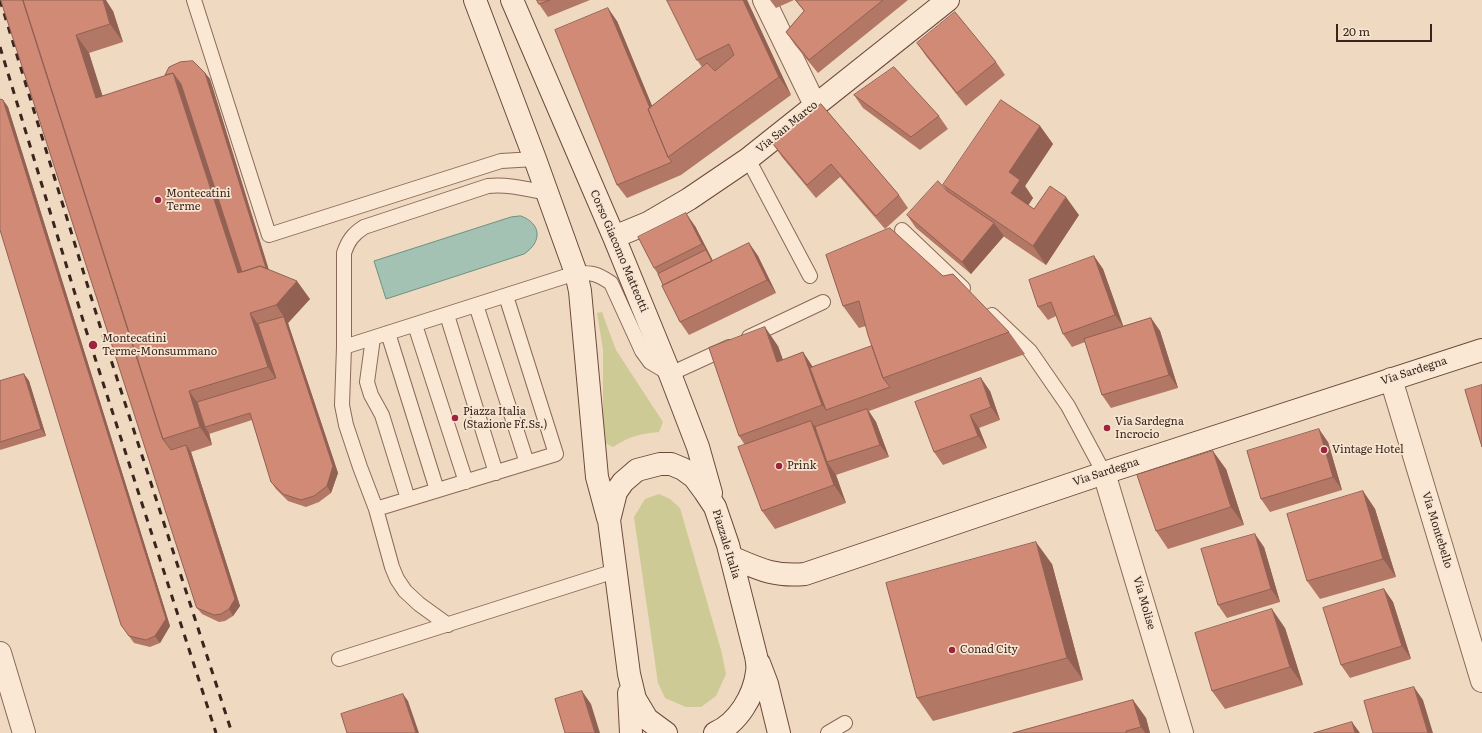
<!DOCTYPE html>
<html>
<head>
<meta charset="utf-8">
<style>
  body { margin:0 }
  #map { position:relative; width:1482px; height:733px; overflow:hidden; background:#f0d9c1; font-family:Literata,serif }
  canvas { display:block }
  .scale { position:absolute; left:1336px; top:24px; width:96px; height:18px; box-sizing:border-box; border:2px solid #39251d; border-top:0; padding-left:5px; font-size:12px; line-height:14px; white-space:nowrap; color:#39251d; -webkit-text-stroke:3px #f7e5d1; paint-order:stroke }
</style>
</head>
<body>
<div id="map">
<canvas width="1482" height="733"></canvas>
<div class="scale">20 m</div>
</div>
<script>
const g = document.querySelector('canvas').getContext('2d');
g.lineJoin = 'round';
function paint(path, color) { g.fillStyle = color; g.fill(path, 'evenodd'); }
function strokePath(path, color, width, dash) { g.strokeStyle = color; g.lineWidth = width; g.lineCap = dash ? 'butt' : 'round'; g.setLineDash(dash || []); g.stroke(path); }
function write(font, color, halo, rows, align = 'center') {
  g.font = font + ' Literata,serif'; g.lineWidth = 3.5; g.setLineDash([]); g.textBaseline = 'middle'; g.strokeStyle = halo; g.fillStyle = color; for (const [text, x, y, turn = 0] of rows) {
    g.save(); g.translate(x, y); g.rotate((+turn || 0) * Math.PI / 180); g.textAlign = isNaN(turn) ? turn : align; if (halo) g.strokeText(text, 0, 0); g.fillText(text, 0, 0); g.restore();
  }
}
paint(new Path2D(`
  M602,312L616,350L663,422L659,432C638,434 631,436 613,447L603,442V350L597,313Z
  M659,494L670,499L680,508L721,650L726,674L716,696L701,707H686L665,698L658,683L634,517L645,499Z`), '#ceca95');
const water = new Path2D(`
  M521,216C542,224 542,242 524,254L386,299L374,261L511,217Z`);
paint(water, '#a4c2b4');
strokePath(water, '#6b9180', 1);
const service = new Path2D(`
  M194,0L269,235L501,161L535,159
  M748,159L810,276
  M902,230L963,288
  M476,305L527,463
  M447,315L496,473
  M992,315L1030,351L1068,406L1104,473
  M415,325L466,482
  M388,333L437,490
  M749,337L823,302
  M373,338L367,382L371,395L382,415L408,499
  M344,347L576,273C593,273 596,273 611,283L642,351L650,362L670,374L729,347
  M376,509L556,454L506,296
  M448,625L419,604L405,591L397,579L392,567L376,509L360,467L346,425L342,405L344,347V253C348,241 353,234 364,227L488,186C508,184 527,189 547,193
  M339,659L615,571
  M828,733L845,723`);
const minor = new Path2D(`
  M764,0L815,105
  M1391,379L1482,681
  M1104,473L1182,733
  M0,653L24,733`);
const secondary = new Path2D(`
  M475,0L535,159L576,273L580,291L597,477L608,518
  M512,0L614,237L670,374L698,447L711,493
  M614,237L648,223L689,199L748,159L948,0
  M731,557C759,569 774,577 805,574L1104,473L1482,350
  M759,663L767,684L779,733
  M629,693L631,733
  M666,733L647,719L635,699L629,674L609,520L616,492L623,482L637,470L660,464H671L683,469L694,477L705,492L715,507L728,545L756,656C757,661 758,667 757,672C754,696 738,723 715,733`);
strokePath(service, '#8a6958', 16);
strokePath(minor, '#8a6958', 24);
strokePath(secondary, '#6c4a3b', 24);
strokePath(service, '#fae8d5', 14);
strokePath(minor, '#fae8d5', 22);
strokePath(secondary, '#fae8d5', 22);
strokePath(new Path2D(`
  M0,0L100,326L232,733
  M0,47L86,330L216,733`), '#39251d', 3, [7, 7]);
paint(new Path2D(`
  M1,0L113,11L123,42L89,53L102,96L205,73L210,79L269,270L310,299L288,323L338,473L331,493L319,502L306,507L288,501L276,489L271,482L252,420L209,434V433L212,445L191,452L240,606L233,616L225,621L219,622L202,614L197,608Z
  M537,0H590L548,17L539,4Z
  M667,0H747L791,95L681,175L627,198L617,185V21L652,106L702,67L697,60Z
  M770,0H794L776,8Z
  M795,0H908L818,73L795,45L786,32L804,11Z
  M917,43L996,62L1005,75L966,106L926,56Z
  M854,95L939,116L948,129L920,150L863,108Z
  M3,100L8,107L170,626L160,643L150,647L134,643L121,625Z
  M821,104L899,195L908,208L885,229L840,177L816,198L782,157L773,144Z
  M1040,126L1053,144L1025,186L1033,198L1028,205L1034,209L1079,215L1046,265L1003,236H1004L971,274L916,228L907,215L947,191L943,185Z
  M695,226L713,261L749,243L758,256L776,293L689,335L680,322L663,285L658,274L654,268Z
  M826,255L943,276L1009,332L1025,354L869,411L876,422L889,457L836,475L846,503L775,529L762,511L745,445L739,436L778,346L783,360L803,352L813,367L872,346L866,326L859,328L843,306Z
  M1094,256L1103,269L1123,326L1151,318L1160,331L1178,388L1111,408L1102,395L1085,342L1072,347L1063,334L1056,316L1048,320L1038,307Z
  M24,374L29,381L46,436L0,450V381Z
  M990,391L1000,420L979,428L987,448L943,465L934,452Z
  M1328,442L1342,490L1270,512L1261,499Z
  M1226,469L1244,525L1168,549L1156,531Z
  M1363,491L1375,509L1396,577L1320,599L1307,581Z
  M1264,547L1280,602L1227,618L1218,605Z
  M1052,564L1083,680L933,721L917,698Z
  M1384,589L1393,602L1411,659L1350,678L1341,665Z
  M1285,628L1303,685L1225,709L1212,691Z
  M1133,700L1146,718L1150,733H1013Z`), '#b37765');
paint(new Path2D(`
  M103,0H106L113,11L123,42L110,24Z
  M743,0H747L791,95L779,77Z
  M608,8L617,21L672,154L669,156Z
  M76,35L89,53L109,116L96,98Z
  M173,73L185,91L248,284L238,273Z
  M205,73L210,79L273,284L268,278Z
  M3,100L8,107L170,626L160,643L155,636Z
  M1040,126L1053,144L1025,186L1033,198L1024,212L1011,193L1009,172Z
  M1066,197L1079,215L1046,265L1033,246Z
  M686,213L695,226L711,257L702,244Z
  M994,223L1004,236L971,274L962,262Z
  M749,243L758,256L776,293L767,280Z
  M706,250L711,257L720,275L715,268Z
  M1094,256L1103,269L1124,328L1115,315Z
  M297,281L310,299L288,323L338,473L331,493L327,486L284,317L276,305Z
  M250,313L263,331L280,385L268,367Z
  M1151,318L1160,331L1178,388L1169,375Z
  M765,327L778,346L790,380L777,362Z
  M803,352L815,371L826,410L822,405Z
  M24,374L29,381L46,436L41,429Z
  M981,378L990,391L1000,420L991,407Z
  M189,391L202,409L205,427L209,433L212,445L200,427Z
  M867,409L876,422L889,457L880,445Z
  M970,415L979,428L987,448L978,436Z
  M811,421L824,440L827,462L836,475L846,503L834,485Z
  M1319,429L1328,442L1342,490L1333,477Z
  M186,445L191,452L240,606L233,616L229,609Z
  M1213,451L1226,469L1244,525L1231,507Z
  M1363,491L1375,509L1396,577L1383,559Z
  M1255,534L1264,547L1280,602L1271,589Z
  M1036,542L1052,564L1083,680L1067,658Z
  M1384,589L1393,602L1411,659L1402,646Z
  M1272,609L1285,628L1303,685L1290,667Z
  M1414,687L1423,700L1433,733H1428Z
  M582,691L591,704L600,733H595Z
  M403,694L408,701L419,733H416Z
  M1133,700L1146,718L1150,733H1145L1141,727Z
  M1352,722L1360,733H1355Z`), '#926153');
const building = new Path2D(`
  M1,0H23L163,439L171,450L186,445L235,599L229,609L221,614L214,615L197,608Z
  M23,0H103L110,24L76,35L96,98L173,73L238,273L260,266L297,281L276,305L250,313L268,367L189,391L200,427L163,439Z
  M537,0H550L539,4Z
  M667,0H743L779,77L668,157L648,109L707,63L715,71L734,55L729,44L697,60Z
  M796,0H883L809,60L786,32L804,11Z
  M608,8L650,108L648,109L668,157L672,162L617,185L555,30Z
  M955,12L996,62L957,93L917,43Z
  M193,61L205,73L266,268L260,266L242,272L181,84L173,73L165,75L169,67L180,62Z
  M894,67L939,116L911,137L854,95Z
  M0,99L3,100L166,619L155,636L146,640L129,636L121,625L0,230Z
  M1001,100L1040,126L1009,172L1020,180L1011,193L1034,209L1050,186L1066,197L1033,246L943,185Z
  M821,104L899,195L876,216L831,164L807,185L773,144Z
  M938,181L947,191L994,223L962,262L907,215Z
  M686,213L702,244L654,268L638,237Z
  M890,228L943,276L953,274L1009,332L883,378L868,335L859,301L843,306L826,255Z
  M749,243L767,280L680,322L662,286Z
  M706,250L712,261L663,285L658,274Z
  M1094,256L1115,315L1063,334L1051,302L1038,307L1029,280Z
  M284,317L333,466L327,486L314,496L301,500L283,494L271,482L250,413L205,427L197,402L276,378L258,324Z
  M1151,318L1169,375L1102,395L1084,339Z
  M765,327L777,362L803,352L822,405L739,436L709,348Z
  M872,346L883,378L890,387L826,410L810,368Z
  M24,374L41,429L0,442V381Z
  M981,378L991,407L970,415L978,436L934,452L915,402Z
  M1482,385V447L1465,390Z
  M867,409L880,445L827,462L815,427Z
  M811,421L834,485L762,511L738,447Z
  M1319,429L1333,477L1261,499L1247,451Z
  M1213,451L1231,507L1156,531L1137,475Z
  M1363,491L1383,559L1307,581L1287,514Z
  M1255,534L1271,589L1218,605L1201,549Z
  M1036,542L1067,658L917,698L886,583Z
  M1384,589L1402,646L1341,665L1323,608Z
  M1272,609L1290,667L1212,691L1195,633Z
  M1414,687L1428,733H1373L1364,701Z
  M582,691L595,733H565L555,699Z
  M403,694L416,733H347L341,714Z
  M1133,700L1141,727L1126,731V733H1013Z
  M1352,722L1355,733H1314Z`);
paint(building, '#d08a76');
strokePath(building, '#926153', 1);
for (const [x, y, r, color] of [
  [158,200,4,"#9c253d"],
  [93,345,5,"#9c253d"],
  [455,418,4,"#9c253d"],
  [1107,428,4,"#9c253d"],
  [1324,450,4,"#9c253d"],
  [779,466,4,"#9c253d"],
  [952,650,4,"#9c253d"]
]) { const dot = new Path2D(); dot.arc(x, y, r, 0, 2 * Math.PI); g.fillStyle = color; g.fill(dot); strokePath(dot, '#f7e5d1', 1.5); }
write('11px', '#39251d', '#f7e5d1', [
  ["Via San Marco",787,127,-39],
  ["Corso Giacomo Matteotti",619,251,67],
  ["Via Sardegna",1414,371,-18],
  ["Via Sardegna",1106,472,-18],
  ["Via Montebello",1437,530,73],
  ["Piazzale Italia",726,544,73],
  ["Via Molise",1144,603,74]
]);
write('11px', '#39251d', '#f7e5d1', [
  ["Montecatini",166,194],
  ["Terme",166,207],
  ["Montecatini",102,339],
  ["Terme-Monsummano",102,352],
  ["Piazza Italia",463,412],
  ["(Stazione Ff.Ss.)",463,425],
  ["Via Sardegna",1115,422],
  ["Incrocio",1115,435],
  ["Vintage Hotel",1332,450],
  ["Prink",787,466],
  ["Conad City",960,650]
], 'left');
</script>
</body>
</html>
